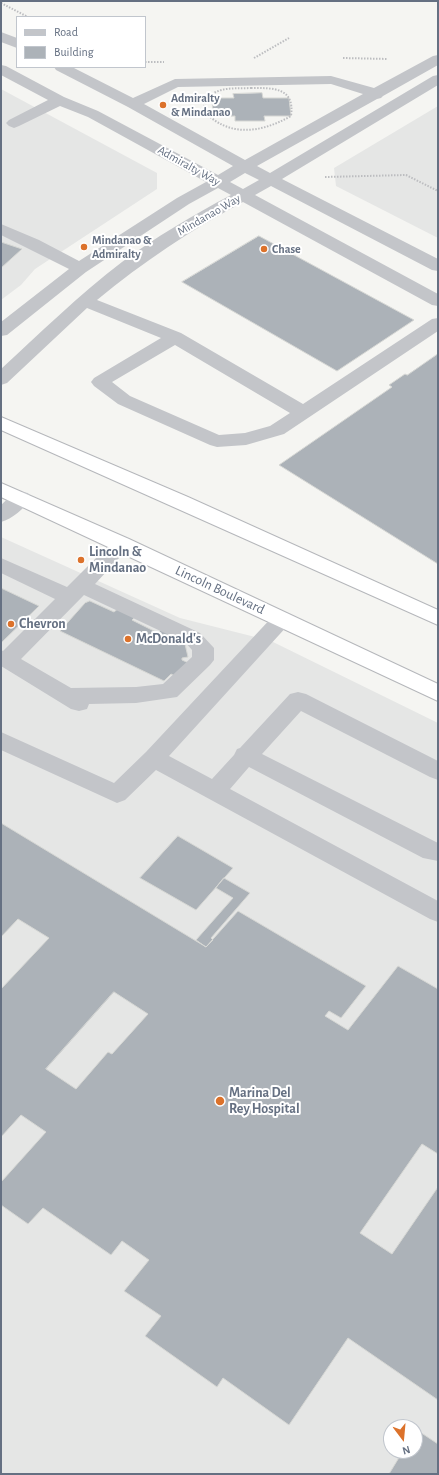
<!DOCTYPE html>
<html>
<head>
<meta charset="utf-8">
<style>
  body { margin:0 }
  #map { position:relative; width:439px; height:1475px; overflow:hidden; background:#f5f5f2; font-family:"Alegreya Sans",sans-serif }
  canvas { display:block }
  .frame { position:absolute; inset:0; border:2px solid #657082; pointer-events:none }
  .legend { position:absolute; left:16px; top:16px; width:130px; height:52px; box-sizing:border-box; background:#fff; border:1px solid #c1c6cd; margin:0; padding:5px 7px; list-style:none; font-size:12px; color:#657082 }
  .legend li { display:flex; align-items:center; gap:8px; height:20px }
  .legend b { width:20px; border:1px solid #c1c6cd }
  .north { position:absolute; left:383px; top:1419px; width:40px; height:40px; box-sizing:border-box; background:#fff; border:1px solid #c1c6cd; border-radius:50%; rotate:164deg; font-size:11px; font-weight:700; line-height:16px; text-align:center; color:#657082 }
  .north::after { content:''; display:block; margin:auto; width:14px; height:18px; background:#dc722b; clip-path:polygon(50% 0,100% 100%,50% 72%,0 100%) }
</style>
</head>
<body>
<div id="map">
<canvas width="439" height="1475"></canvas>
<div class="frame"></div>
<ul class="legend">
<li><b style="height:5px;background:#c3c5c9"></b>Road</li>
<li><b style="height:11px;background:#acb2b8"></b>Building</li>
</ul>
<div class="north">N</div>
</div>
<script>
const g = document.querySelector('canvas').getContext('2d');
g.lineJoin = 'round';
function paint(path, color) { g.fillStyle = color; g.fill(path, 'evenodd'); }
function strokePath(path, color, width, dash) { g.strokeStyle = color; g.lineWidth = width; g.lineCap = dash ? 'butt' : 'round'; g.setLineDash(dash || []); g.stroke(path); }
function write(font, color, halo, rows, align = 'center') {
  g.font = font + ' "Alegreya Sans",sans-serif'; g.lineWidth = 4; g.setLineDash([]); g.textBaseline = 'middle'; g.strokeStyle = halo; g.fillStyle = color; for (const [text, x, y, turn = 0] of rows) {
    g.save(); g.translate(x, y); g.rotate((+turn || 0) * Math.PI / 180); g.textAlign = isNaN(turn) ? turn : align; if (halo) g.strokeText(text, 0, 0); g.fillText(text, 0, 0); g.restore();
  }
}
paint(new Path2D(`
  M1,89L157,173V189L35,269L21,285L1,300Z
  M438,106V238L336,186L334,168Z
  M1,537L180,618L271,641L438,723V1474H1ZM391,1427H415V1451H391Z`), '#e5e6e5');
const building = new Path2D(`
  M262,93L263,98H289L291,116H264L265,121H235V116L213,117L212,98H234L233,94Z
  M259,236L414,320L337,371L182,282Z
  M1,242L22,249L1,268Z
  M438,354V564L279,465L392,387L389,385L405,374L407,375Z
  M1,588L39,606L2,642H1Z
  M90,601L114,612L120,607L137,615L132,620L158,633L164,627L182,635L176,642L178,645L185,644L188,657L182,658V660L193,665L181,679L171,674L164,681L60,631L85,603Z
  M1,823L206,947L238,911L366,986L341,1018L329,1011L325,1016L348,1030L398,966L438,989V1154L422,1144L360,1233L392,1254L438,1187V1400L348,1338L289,1425L223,1378L217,1387L145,1336L161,1316L124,1291L149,1260L122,1241L111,1255L43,1208L28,1224L1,1205V1180L2,1181L46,1132L21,1115L1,1137V989L49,938L18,919L1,937ZM114,992L148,1014L112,1054L108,1052L76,1089L46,1069Z
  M178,836L233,868L196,910L140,878Z
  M224,878L250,893L211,938L213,940L206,947L196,940L233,898L216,888Z
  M417,1430L438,1444V1474H389L403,1451H415V1433Z`);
paint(building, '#acb2b8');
strokePath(building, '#d6d7d4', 1);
const highway = new Path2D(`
  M1,417L188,497L438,610V625L1,430Z
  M1,483L129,539L438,684V701L1,497Z`);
strokePath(highway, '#b5b7bb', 2);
strokePath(new Path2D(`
  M1,3L28,17
  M254,58L289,38
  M343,58L388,59
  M145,62H164
  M251,88C273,88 295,87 291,116C261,133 228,138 203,110C209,85 230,89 251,88Z
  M325,177L406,175L438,191`), '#bcbdc0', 2, [1.5, 1.5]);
paint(new Path2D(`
  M1,32L17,38V48L1,42Z
  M438,55V65L383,96L381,98L377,99L257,166L270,173L433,76L438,75V85L282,179L438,259V271L432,270L271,186L255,195L438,294V306L432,305L243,202C191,230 143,262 97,300L181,333L303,404L432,319L438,318V331L284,434L246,445L217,447L210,445L118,404L94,386L91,382L94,378L161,338L87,308L7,383L1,385V369C40,333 79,295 122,262C156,237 193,215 231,195L218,188L189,204L86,272L7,335L1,336V322L69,269L1,235V224L39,240L79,261L177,198L206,182L88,117L60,106L19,126L14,128L9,126L6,123L9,120L48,100L1,75V65L6,66L64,97L98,111L218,175L233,166L128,107L56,70L54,67H72L133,98L175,79L331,76L374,88L433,56ZM331,84L363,94L245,160L144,104L178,87ZM245,173L259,180L243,189L230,182ZM175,345L290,413L270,426L245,433L219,435L130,396L112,382Z
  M21,492L28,493L31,498C25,508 12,519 1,522V505L14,493Z
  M122,537L129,539L132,544L95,584L200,633L214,648V660L210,665L177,697L136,703L89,704L87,709L79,711L71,709L1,666V650L3,651L55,599L1,573V558L67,587L115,539ZM84,595L186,643L192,650V657L163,684L136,687L71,688L21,659Z
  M282,612L289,614L292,619L289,624L169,756L212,779L234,755L237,749L240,748L290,694L298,692L306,694L438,761V780L430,777L301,711L262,754L438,843V861L423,858L249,767L230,789L438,901V922L430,919L156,770L125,800L117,803L1,750V732L114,783L146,752L275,614Z`), '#c3c5c9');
paint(highway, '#fff');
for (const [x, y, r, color] of [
  [163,105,4,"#dc722b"],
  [84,247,4,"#dc722b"],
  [264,249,4,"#dc722b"],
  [81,560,4,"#dc722b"],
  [11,624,4,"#dc722b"],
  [128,639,4,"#dc722b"],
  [220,1101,5,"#dc722b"]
]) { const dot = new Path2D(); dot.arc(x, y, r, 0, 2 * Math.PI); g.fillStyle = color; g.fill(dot); strokePath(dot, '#fff', 1.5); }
write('bold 12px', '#657082', '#fff', [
  ["Admiralty",171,98],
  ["& Mindanao",171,112],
  ["Mindanao &",92,240],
  ["Admiralty",92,254],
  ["Chase",272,249]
], 'left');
write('12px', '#657082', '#fff', [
  ["Admiralty Way",189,166,29],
  ["Mindanao Way",209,215,-30]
]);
write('bold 14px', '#657082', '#fff', [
  ["Lincoln &",89,552],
  ["Mindanao",89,568],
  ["Chevron",19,624],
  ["McDonald's",136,639],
  ["Marina Del",229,1093],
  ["Rey Hospital",229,1109]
], 'left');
write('14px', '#657082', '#fff', [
  ["Lincoln Boulevard",220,590,25]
]);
</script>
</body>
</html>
